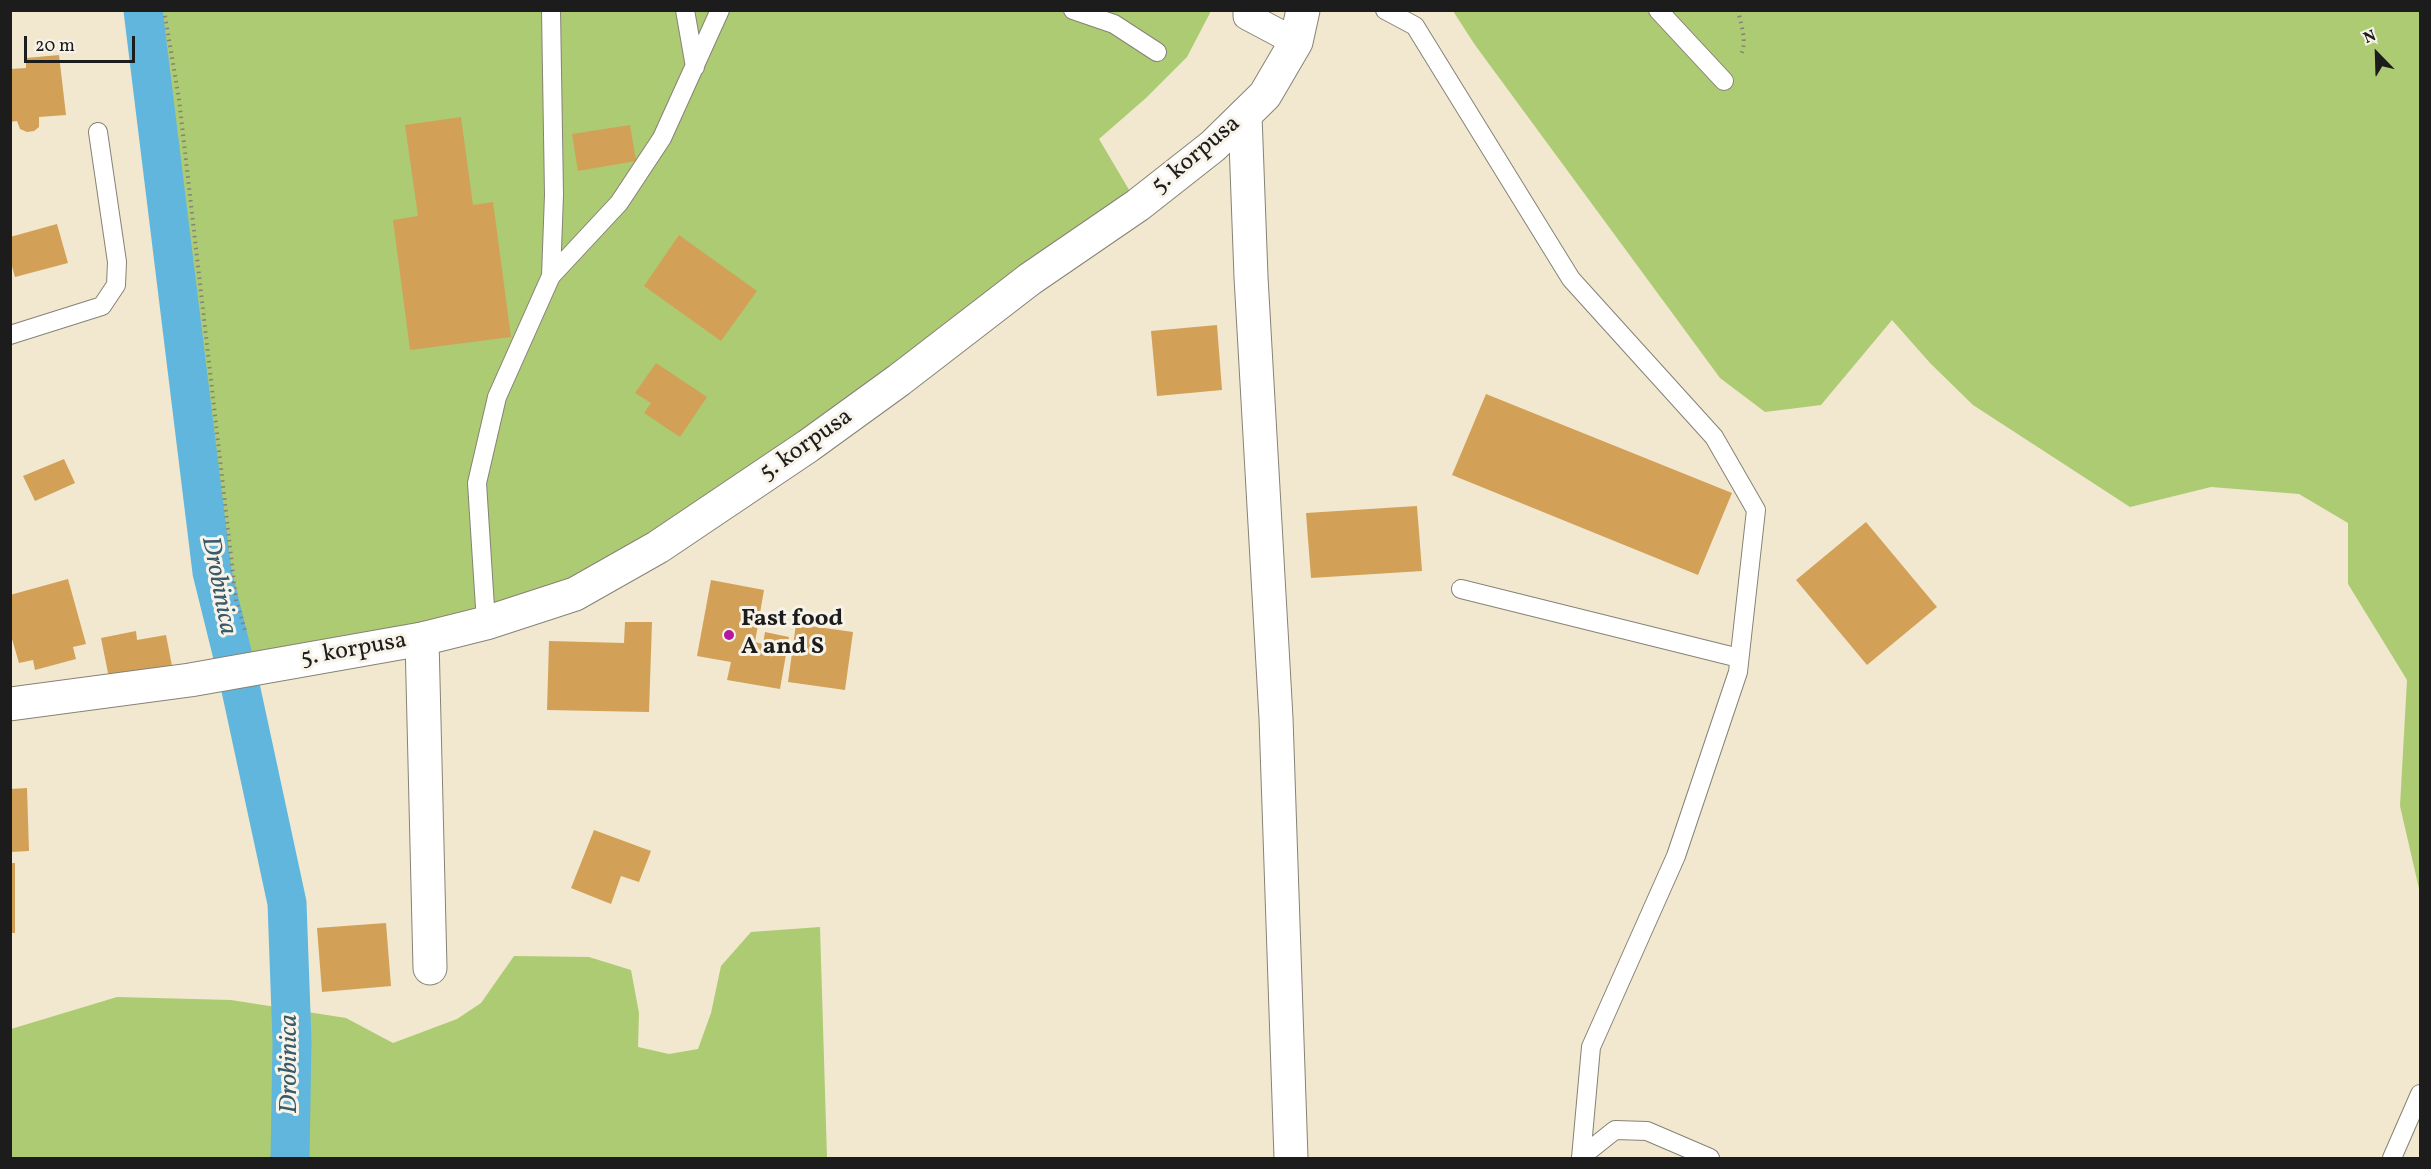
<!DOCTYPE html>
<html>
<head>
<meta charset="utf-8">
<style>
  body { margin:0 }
  #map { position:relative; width:2431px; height:1169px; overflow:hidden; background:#f1e8cf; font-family:Vollkorn,serif }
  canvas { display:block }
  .frame { position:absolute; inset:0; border:12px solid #1c1c1c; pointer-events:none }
  .north { position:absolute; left:2347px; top:24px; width:60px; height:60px; -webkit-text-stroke:4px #f7f3e8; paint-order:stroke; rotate:337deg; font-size:16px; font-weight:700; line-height:24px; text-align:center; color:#1c1c1c }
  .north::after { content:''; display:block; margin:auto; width:21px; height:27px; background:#1c1c1c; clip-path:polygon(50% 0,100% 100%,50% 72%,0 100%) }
  .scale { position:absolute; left:24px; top:36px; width:111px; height:27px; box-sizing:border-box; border:3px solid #1c1c1c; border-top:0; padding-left:8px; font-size:18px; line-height:21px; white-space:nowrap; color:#1c1c1c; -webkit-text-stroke:4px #f7f3e8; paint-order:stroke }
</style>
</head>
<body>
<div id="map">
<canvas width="2431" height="1169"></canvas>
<div class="frame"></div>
<div class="north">N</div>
<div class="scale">20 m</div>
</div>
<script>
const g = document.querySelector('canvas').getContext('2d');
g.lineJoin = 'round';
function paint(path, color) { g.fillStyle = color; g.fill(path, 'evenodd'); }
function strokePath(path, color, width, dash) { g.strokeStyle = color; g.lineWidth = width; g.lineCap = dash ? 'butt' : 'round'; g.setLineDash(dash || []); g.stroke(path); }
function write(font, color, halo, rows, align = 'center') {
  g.font = font + ' Vollkorn,serif'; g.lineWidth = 6; g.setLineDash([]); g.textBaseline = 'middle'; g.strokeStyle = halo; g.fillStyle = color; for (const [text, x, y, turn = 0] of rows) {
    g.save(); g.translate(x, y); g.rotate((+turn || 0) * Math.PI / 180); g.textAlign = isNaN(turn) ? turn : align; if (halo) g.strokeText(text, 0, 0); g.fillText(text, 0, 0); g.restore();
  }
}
paint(new Path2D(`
  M143,11H1211L1187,57L1146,98L1099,139L1138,205L575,594L240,685L212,572Z
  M1453,11H2420V893L2400,806L2407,680L2348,584V523L2299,494L2211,487L2130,507L1973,405L1930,363L1892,320L1821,405L1765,412L1720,378L1475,45Z
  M820,927L827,1158H11V1029L117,997L231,1000L346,1018L393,1043L457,1019L481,1003L514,956L589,957L631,970L639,1013L638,1047L669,1054L698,1049L711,1013L721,966L751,932Z`), '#adcb73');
strokePath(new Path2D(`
  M143,10L212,572L240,685L287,903L292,1041L290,1158`), '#61b6dd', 39);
paint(new Path2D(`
  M59,55L66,115L39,117V127L34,131L27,132L20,129L17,121L10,122V69L26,68V58Z
  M461,117L473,205L493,202L511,337L410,350L393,220L418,216L405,125Z
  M630,125L636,161L578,171L572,134Z
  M57,224L68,263L15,277L10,259V237Z
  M679,235L757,291L721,341L644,286Z
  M1217,325L1222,390L1157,396L1151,331Z
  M656,363L707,397L680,437L644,413L651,403L635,393Z
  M1486,394L1732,493L1698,575L1452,475Z
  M64,459L75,483L35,501L23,476Z
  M1417,506L1422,571L1311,578L1306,513Z
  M1866,522L1937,607L1867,665L1796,580Z
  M68,579L86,644L73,647L76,659L35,670L33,660L19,663L10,632V595Z
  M711,580L764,590L755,642L763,644L765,632L789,637L780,689L727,680L731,662L697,656Z
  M625,622H652L649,712L547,710L549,641L624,643Z
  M796,624L853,632L845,690L788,682Z
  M136,631L137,640L166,635L172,666L109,678L101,638Z
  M27,788L29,851L10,852V789Z
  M594,830L651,851L639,882L621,876L611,904L571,888Z
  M10,863H15V933H10Z
  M386,923L391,986L322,992L317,928Z`), '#d3a058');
const service = new Path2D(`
  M551,10L554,195L551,276
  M685,10L695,67
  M1073,10L1114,24L1157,52
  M1385,10L1415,26L1571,279L1714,437L1756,510L1738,672L1676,856L1591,1047L1581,1158
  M1658,10L1724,81
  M10,335L102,306L116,285L117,262L98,132
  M1461,589L1739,658
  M486,623L477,483L497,397L551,276L619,203L662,138L720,10
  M1581,1157L1615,1130L1647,1131L1710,1158
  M2392,1158L2420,1094`);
const pedestrian = new Path2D(`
  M1247,10V16L1296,42`);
const minor = new Path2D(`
  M1245,115L1251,277L1276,718L1291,1158
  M422,639L430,968`);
const tertiary = new Path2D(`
  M10,704L190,680L422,639L486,623L575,594L658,547L808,446L899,380L1030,279L1138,205L1213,146L1265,95L1296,42L1303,10`);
strokePath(service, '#868276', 20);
strokePath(pedestrian, '#868276', 29);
strokePath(minor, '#868276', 35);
strokePath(tertiary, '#868276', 35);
strokePath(new Path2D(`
  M164,10L179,99L236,600L246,634
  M1738,10C1741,25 1748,43 1740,56`), '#868276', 4, [1.5, 4.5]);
strokePath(service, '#fff', 18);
strokePath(pedestrian, '#fff', 27);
strokePath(minor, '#fff', 33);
strokePath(tertiary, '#fff', 33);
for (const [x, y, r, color] of [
  [729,635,6,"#b5179e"]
]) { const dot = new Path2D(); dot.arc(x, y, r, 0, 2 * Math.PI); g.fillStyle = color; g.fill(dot); strokePath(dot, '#f7f3e8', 2); }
write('24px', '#1c1c1c', '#f7f3e8', [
  ["5. korpusa",1197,156,-40],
  ["5. korpusa",807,446,-35],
  ["5. korpusa",354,651,-10]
]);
write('bold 24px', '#1c1c1c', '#f7f3e8', [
  ["Fast food",741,621],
  ["A and S",741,649]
], 'left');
write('italic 26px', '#385a69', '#f7f3e8', [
  ["Drobinica",217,586,79],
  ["Drobinica",291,1064,-90]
]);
</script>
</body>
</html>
